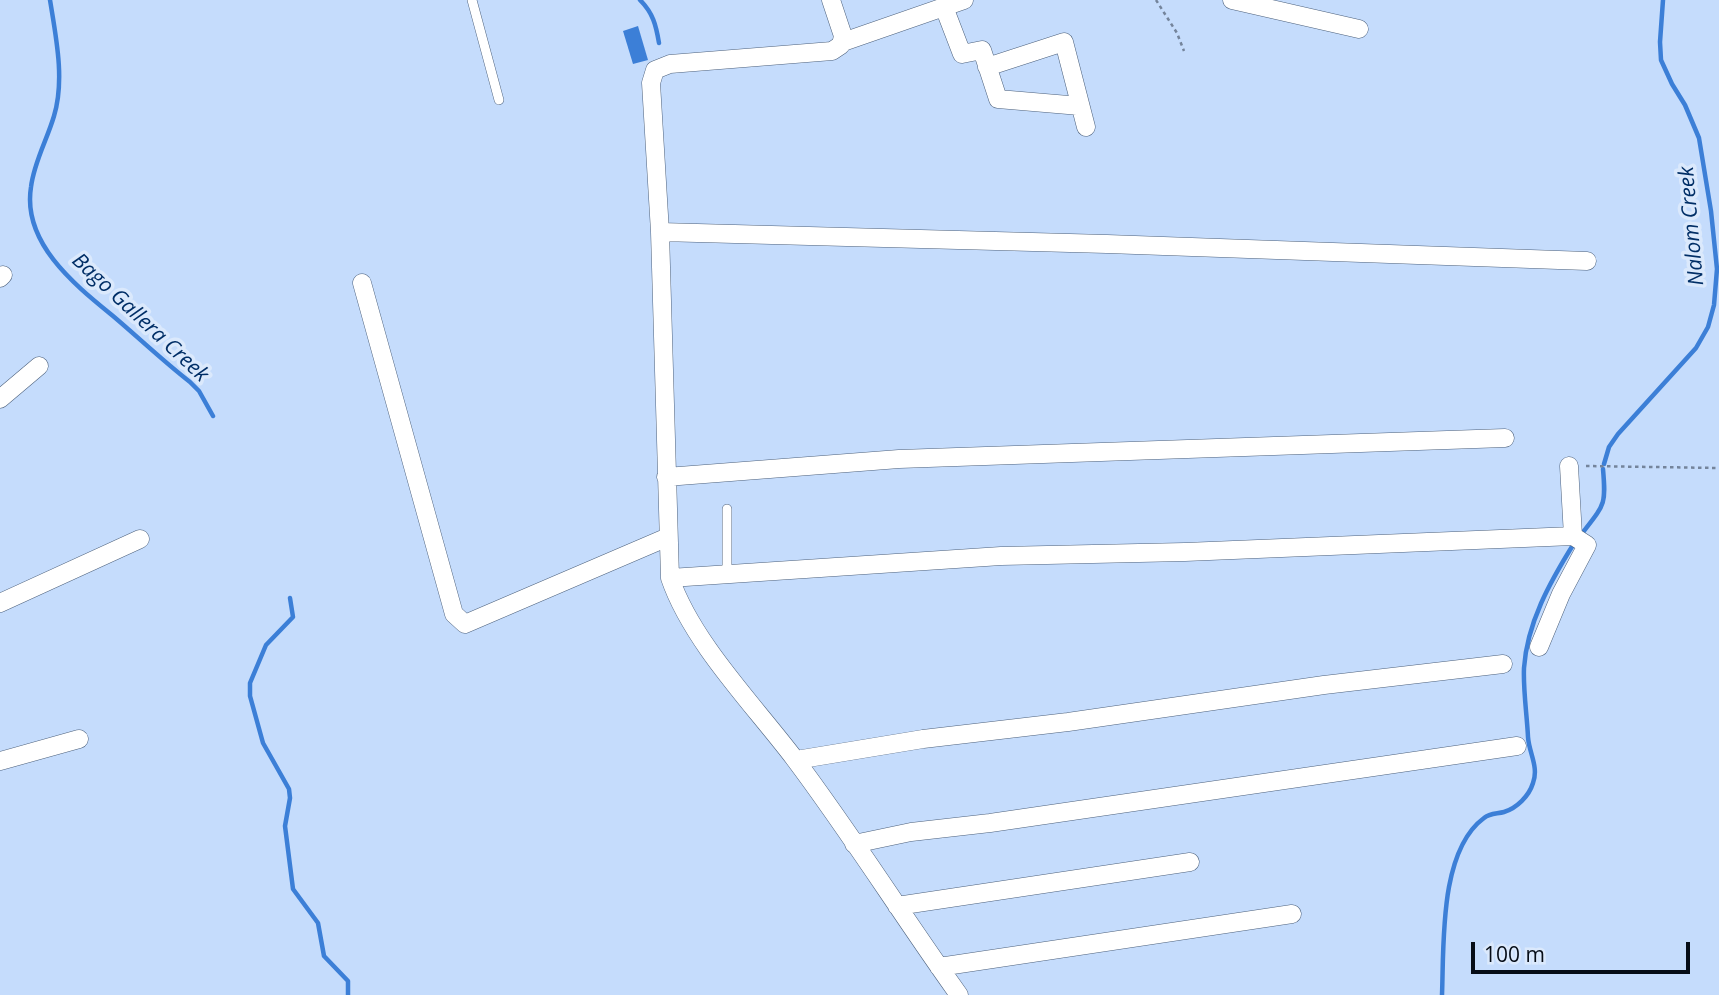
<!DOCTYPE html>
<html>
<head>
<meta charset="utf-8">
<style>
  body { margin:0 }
  #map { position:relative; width:1719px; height:995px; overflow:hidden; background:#c5dcfc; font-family:"Open Sans",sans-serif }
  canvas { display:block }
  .scale { position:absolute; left:1471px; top:942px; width:219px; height:32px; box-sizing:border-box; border:4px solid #060d17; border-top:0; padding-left:9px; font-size:21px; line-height:24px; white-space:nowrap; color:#060d17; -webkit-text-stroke:5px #dbe9fc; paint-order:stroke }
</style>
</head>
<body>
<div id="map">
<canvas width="1719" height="995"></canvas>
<div class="scale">100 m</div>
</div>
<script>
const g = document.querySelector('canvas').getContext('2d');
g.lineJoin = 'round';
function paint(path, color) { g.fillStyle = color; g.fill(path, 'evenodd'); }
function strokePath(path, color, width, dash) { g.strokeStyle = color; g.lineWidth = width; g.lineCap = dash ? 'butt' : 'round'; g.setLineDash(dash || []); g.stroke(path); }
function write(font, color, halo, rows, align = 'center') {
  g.font = font + ' "Open Sans",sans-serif'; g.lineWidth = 7; g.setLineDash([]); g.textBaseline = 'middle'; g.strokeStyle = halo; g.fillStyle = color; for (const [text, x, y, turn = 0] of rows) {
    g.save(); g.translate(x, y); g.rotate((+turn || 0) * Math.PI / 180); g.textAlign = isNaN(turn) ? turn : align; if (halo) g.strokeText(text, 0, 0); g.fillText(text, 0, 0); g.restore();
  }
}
paint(new Path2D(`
  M638,26L648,60L633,64L623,31Z`), '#3c7fd7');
strokePath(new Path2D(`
  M50,0C56,37 65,80 54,116C47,140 34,162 31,187C22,243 75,285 113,316C139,338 163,361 190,382L199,391L213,416
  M640,0C653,13 656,25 659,43
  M1604,464L1609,447L1618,434L1696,348L1708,327L1714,305L1717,269L1711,211L1699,138L1685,105L1672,84L1661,60L1660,42L1663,0
  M1584,531C1605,504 1606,504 1603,469
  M290,598L293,617L266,645L250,683V696L263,743L289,789L290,798L285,826L293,889L318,923L324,956L348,981V995
  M1442,995C1444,945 1439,851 1484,818C1490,813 1497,814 1504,812C1517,808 1529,796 1533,783C1539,767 1529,753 1528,737C1527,715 1523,690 1524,668C1527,623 1550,582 1573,545`), '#3c7fd7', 4.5);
const service = new Path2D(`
  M472,0L499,100
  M727,509V574`);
const minor = new Path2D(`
  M831,0L843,36L841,45L832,51L670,64L655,70L651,83L660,232L670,578C692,642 753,704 794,758C852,835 903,917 959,995
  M1232,0L1359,29
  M944,7L962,54L982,50L998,99L1080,106
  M843,42L964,0
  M987,67L1064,42L1086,127
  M660,232L1107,244L1587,261
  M0,278L3,275
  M362,283L454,614L465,624L668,537
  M0,399L39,366
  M1569,466L1573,536
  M666,477L899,459L1505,438
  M670,578L1001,556L1185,552L1573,536L1587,545L1561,594L1539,647
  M0,603L140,539
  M796,760L923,739L1068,722L1324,685L1503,664
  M0,761L79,739
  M854,844L911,832L990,823L1517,746
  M897,906L1190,862
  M939,967L1292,914`);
strokePath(service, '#4d617c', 10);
strokePath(minor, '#4d617c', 19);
strokePath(new Path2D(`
  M1156,0L1177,33L1184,51
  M1586,466L1719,468`), '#74849b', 2.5, [3.5, 3.5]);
strokePath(service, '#fff', 9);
strokePath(minor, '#fff', 18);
write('italic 21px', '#002e66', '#dbe9fc', [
  ["Nalom Creek",1692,226,-95],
  ["Bago Gallera Creek",140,318,43]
]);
</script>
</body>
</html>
